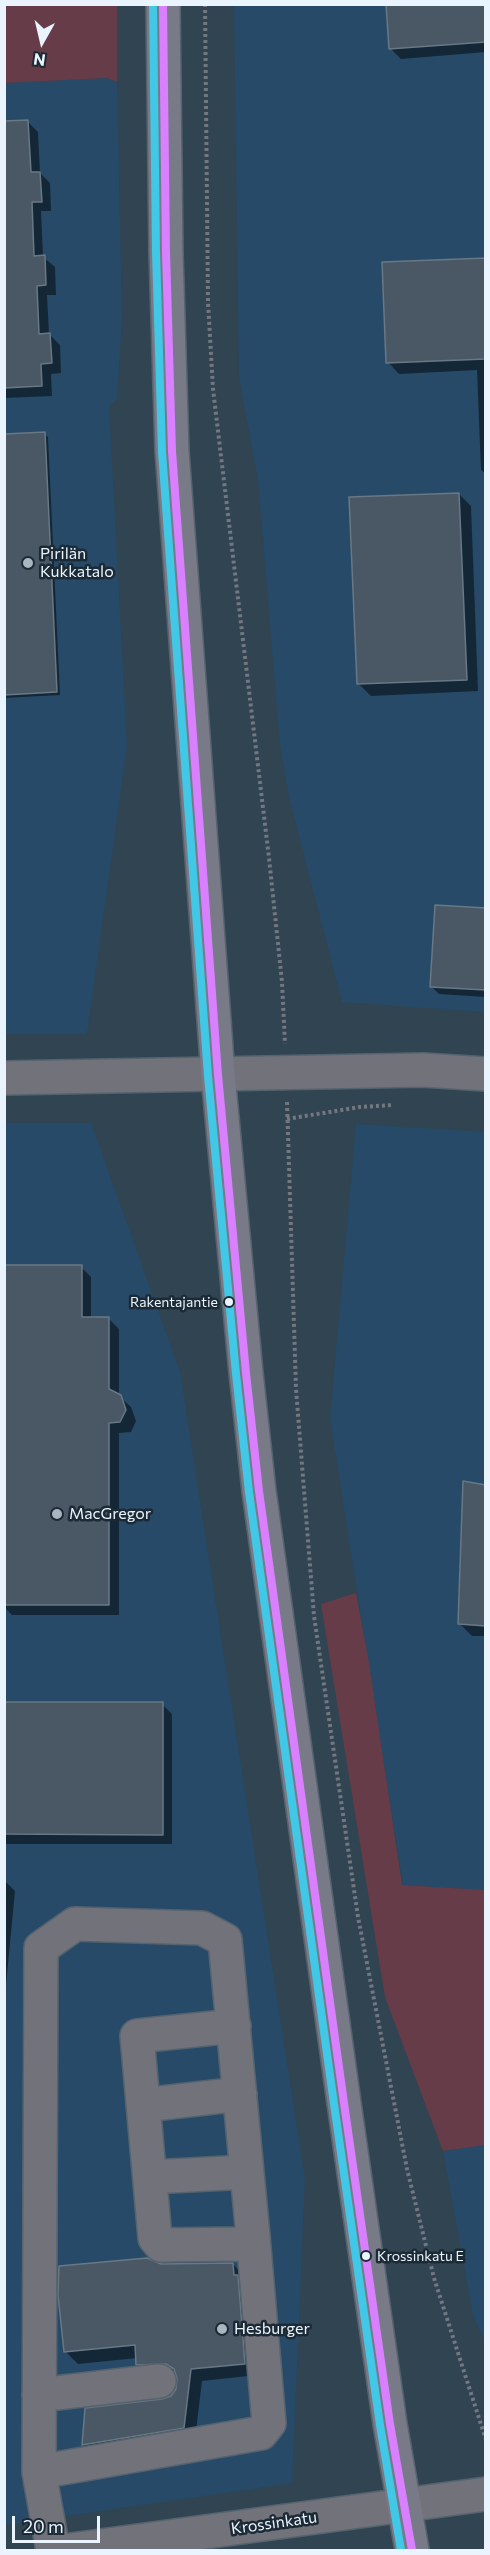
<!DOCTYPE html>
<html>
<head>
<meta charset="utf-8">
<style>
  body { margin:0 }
  #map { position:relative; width:490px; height:2555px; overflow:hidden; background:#314452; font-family:Commissioner,sans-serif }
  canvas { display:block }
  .frame { position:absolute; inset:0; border:6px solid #e9f4fe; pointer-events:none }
  .north { position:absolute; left:12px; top:12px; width:60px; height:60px; -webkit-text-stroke:4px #1c2a36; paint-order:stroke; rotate:188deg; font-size:16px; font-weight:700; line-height:24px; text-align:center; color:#e9f4fe }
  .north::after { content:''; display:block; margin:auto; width:21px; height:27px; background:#e9f4fe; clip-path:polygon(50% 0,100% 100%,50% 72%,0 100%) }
  .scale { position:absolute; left:12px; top:2516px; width:88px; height:27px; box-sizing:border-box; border:3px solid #e9f4fe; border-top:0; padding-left:8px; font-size:18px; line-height:21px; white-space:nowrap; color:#e9f4fe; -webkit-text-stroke:4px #1c2a36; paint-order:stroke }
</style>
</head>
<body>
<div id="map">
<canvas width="490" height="2555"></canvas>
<div class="frame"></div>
<div class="north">N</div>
<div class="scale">20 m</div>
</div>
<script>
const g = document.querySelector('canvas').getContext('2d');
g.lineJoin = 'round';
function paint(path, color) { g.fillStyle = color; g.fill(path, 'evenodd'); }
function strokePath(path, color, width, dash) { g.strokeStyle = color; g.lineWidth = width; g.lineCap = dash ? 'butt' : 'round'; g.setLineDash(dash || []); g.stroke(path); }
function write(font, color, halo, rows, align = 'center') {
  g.font = font + ' Commissioner,sans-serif'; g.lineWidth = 5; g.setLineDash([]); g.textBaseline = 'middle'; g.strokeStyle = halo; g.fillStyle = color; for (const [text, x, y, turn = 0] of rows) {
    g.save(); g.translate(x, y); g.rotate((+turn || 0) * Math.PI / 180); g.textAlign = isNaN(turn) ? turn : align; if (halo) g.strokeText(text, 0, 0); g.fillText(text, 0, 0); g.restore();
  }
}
paint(new Path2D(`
  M234,5H485V1012L342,1002L289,797L280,745L258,479L239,377Z
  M107,78L117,82L122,318L117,399L109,405L127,746L87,1034H5L4,83Z
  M5,1123H91L180,1372L305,2179L292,2483L5,2525Z
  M356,1124L485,1132V1890L403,1885L330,1418Z
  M485,2145V2342L473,2315L443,2151Z`), '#264a68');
paint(new Path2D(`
  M4,5H117V82L107,78L5,83Z
  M356,1593L369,1663L402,1885L485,1890V2145L443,2151L385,1997L321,1604Z`), '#673c49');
paint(new Path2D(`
  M486,4V52L401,59L391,49Z
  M28,122L38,132L40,173L50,183L51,211H41L43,257L55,267L56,295H47L49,334L60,345L61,373L51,374L52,396L4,398V123Z
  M486,259V474L481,470L477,370L399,374L388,362Z
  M44,434L48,437L60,695L4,698V436Z
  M459,494L471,506L478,691L371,696L358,683Z
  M4,866L6,912H4Z
  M486,909V997L439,994L432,987Z
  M4,1267H81L91,1277V1319H109L119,1329V1396L131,1407L136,1421L131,1432L119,1433V1615H12L4,1607Z
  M486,1486V1636H472L460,1624Z
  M4,1703L162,1704L172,1714V1844H4Z
  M4,1880L15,1891L4,2006Z
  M233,2264L245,2277L257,2375L202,2381L195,2439L95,2457L83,2445L87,2410L162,2401L172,2397L177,2390L178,2375L150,2376L138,2364L137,2358L78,2364L66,2352L161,2265Z`), '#0007');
const building = new Path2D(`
  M386,4H486V42L389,49Z
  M28,120L31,172H40L42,202H32L34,256L45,255L46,285L37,286L39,334L50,333L52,363L41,364L42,386L4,388V121Z
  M486,258V359L386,363L382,262Z
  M45,432L57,692L4,695V434Z
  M459,493L467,680L357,684L349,497Z
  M435,905L486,908V990L430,987Z
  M4,1265H82V1317H109V1389L121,1395L126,1410L120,1422L109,1423V1605H4Z
  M463,1481L486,1485V1626L458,1624Z
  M4,1702H163V1835L4,1834Z
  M147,2258L161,2264L233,2263L234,2275H238L245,2364L191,2369L184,2428L82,2445L85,2408L162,2399L171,2396L176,2389L177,2378L174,2369L166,2364L136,2365L135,2345L64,2352L58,2295L59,2266Z`);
paint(building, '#495864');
strokePath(building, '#687884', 1.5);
const minor = new Path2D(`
  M4,1078L423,1070L486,1074
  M144,2105L240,2094
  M151,2177L247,2172
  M39,2395L159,2381
  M39,2472L261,2433L269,2423L253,2236
  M53,2550L39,2472L41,1948L75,1924L202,1928L225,1940L253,2236L243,2244L161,2245L155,2238L137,2036L234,2026
  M71,2550L486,2494`);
const major = new Path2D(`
  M163,4L166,252L172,451L218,1075L246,1373L259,1491L344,2103L390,2424L412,2550`);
strokePath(minor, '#55636e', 36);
strokePath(major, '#55636e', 36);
strokePath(new Path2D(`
  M205,4L208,302L213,389L269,858L282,982L285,1044
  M287,1102L296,1389L314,1616L358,1917L407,2169L434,2278L486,2440
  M287,1119L360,1107L393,1105`), '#737780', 4, [3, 3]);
strokePath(minor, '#72727b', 33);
strokePath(major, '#787a87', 33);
strokePath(new Path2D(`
  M163,4L166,252L172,451L218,1075L246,1373L259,1491L344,2103L390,2424L412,2550`), '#d880ff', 8);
strokePath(new Path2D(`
  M153,4L156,252L162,452L208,1076L236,1374L249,1492L334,2104L380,2425L401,2550`), '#40c8e6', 8);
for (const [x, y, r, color] of [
  [28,563,6,"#a9b6c2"],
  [229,1302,5,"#e9f4fe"],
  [57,1514,6,"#a9b6c2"],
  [366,2256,5,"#e9f4fe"],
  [222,2329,6,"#a9b6c2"]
]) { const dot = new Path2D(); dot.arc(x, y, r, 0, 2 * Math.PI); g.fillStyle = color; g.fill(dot); strokePath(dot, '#1c2a36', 2); }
write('14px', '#e9f4fe', '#1c2a36', [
  ["Rakentajantie",218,1302],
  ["Krossinkatu E",377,2256,"left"]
], 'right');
write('16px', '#e9f4fe', '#1c2a36', [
  ["Pirilän",40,554],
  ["Kukkatalo",40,572],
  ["MacGregor",69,1514],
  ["Hesburger",234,2329]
], 'left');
write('16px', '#e9f4fe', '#1c2a36', [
  ["Krossinkatu",274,2523,-8]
]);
</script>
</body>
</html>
